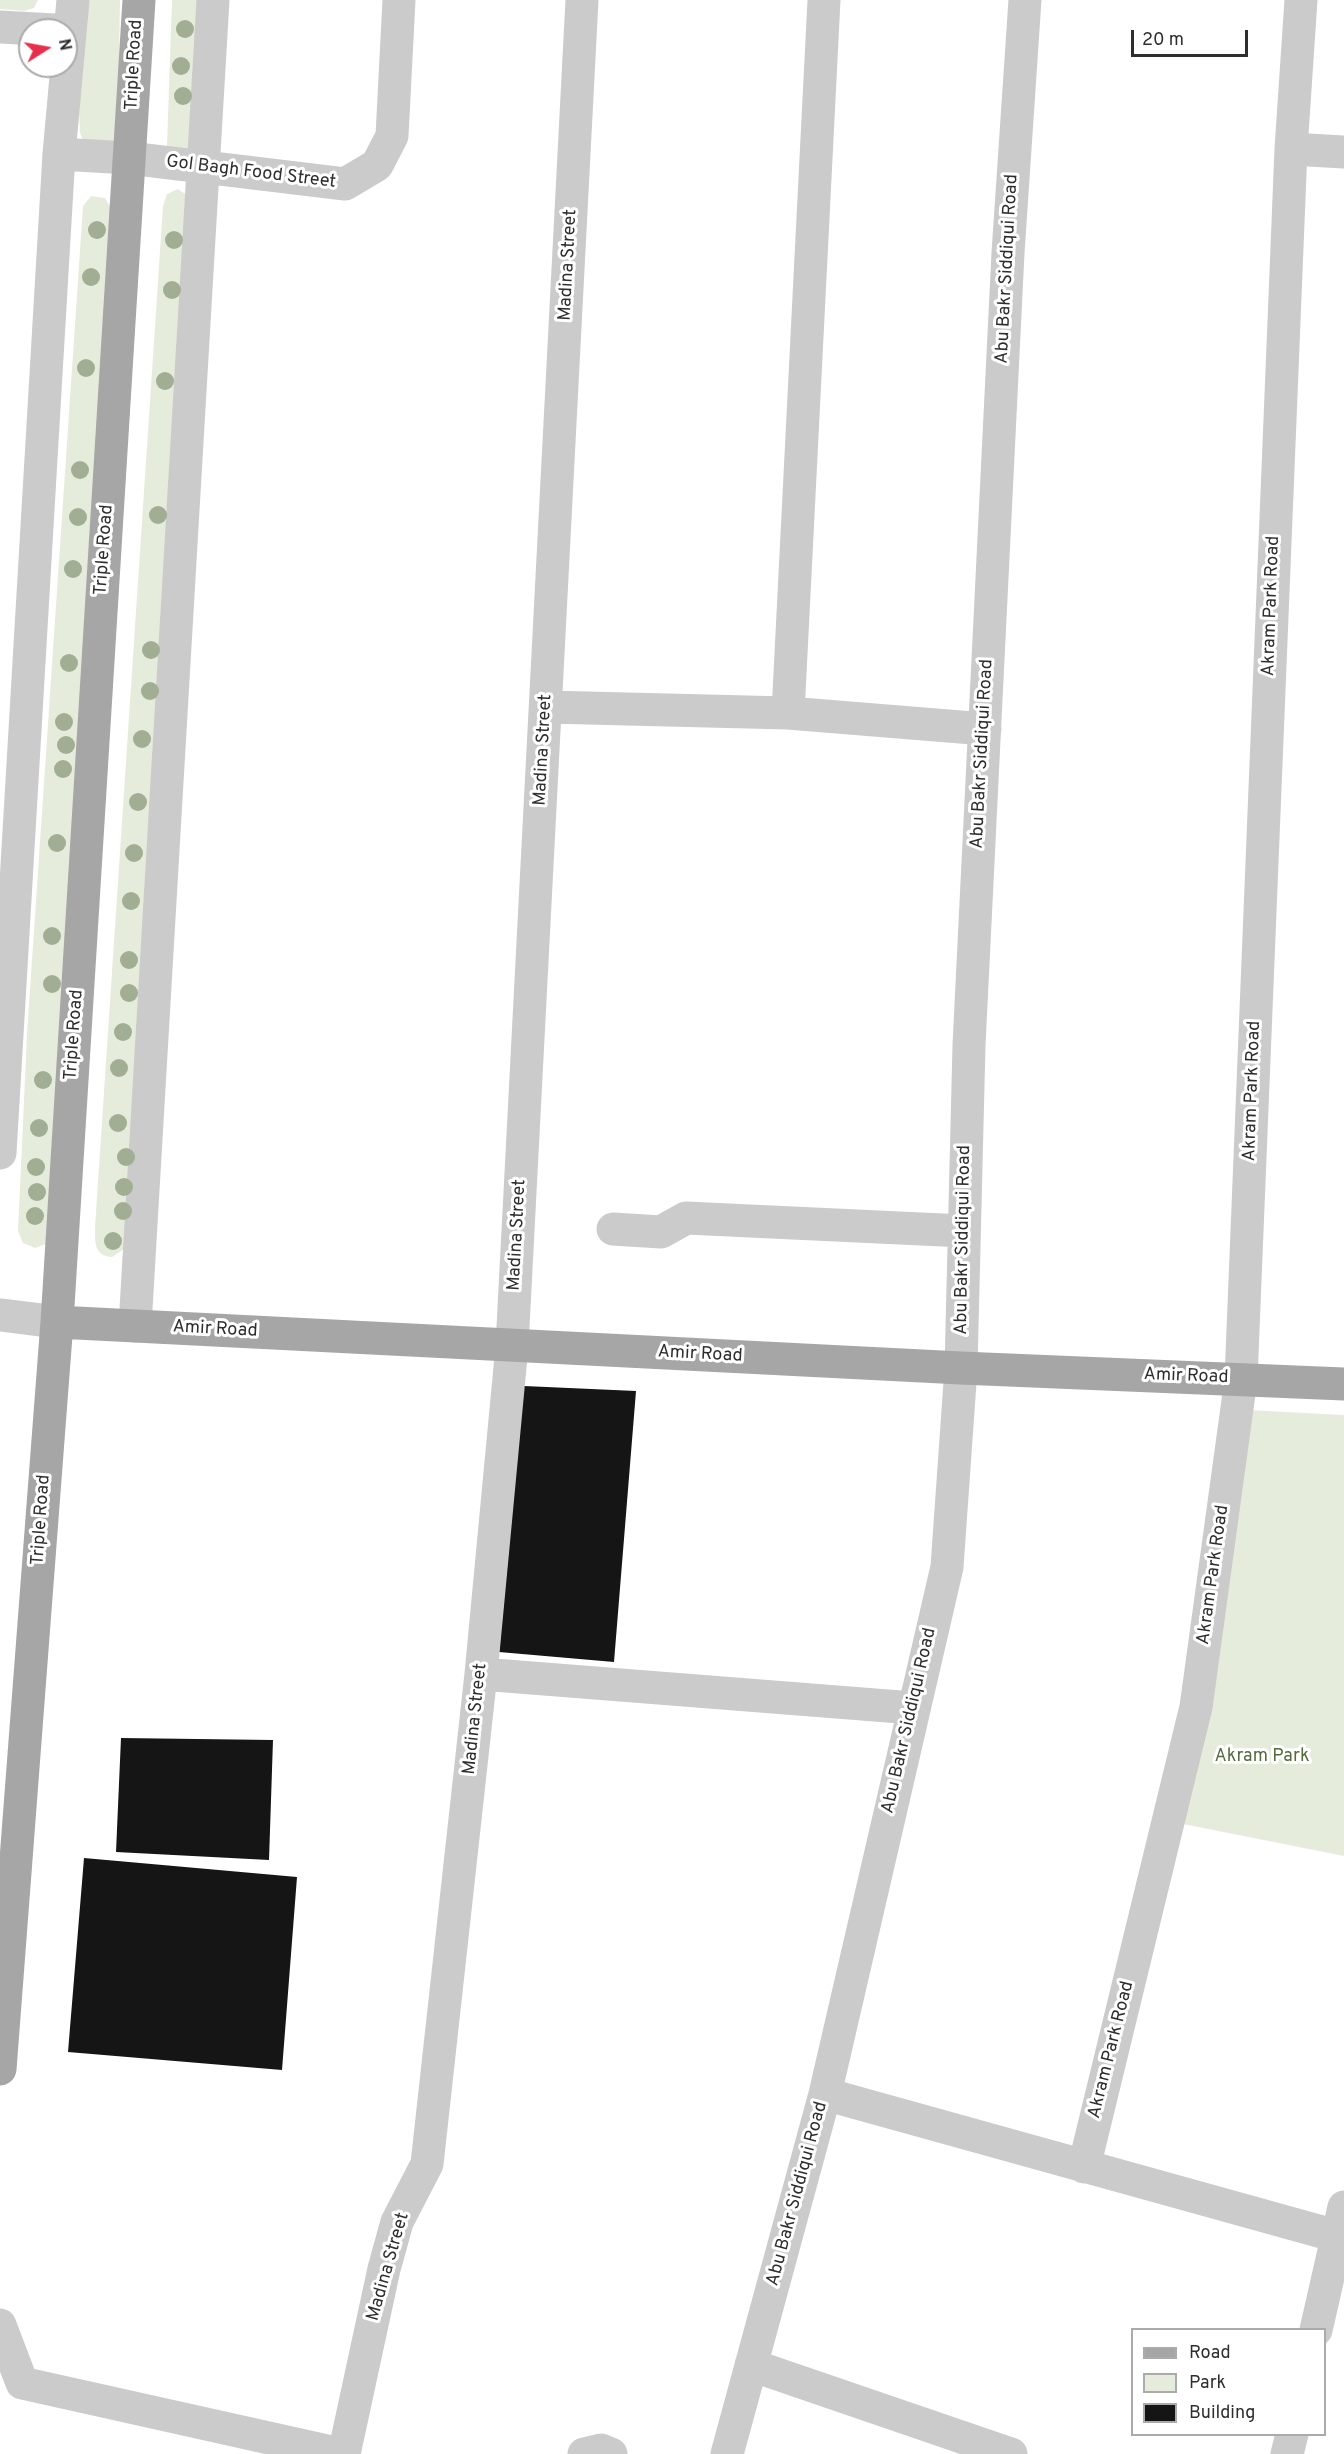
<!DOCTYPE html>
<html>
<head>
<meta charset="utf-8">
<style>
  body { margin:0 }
  #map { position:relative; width:1344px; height:2454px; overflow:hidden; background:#fff; font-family:Overpass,sans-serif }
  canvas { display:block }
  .legend { position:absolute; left:1131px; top:2328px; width:195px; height:108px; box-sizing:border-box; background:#fff; border:2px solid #ababab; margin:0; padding:8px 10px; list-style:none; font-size:18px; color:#2e2e2e }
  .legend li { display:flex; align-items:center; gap:12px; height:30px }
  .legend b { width:30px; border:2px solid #ababab }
  .north { position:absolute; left:18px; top:18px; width:60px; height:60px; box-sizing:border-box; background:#fff; border:2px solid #ababab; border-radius:50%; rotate:79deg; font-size:16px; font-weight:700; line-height:24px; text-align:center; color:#2e2e2e }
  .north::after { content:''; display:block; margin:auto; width:21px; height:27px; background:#e82e4c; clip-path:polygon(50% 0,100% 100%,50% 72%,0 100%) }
  .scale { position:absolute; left:1131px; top:30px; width:117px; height:27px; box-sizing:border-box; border:3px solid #2e2e2e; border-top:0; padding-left:8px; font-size:18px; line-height:21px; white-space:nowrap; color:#2e2e2e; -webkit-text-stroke:4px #fff; paint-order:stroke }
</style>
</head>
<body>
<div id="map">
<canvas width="1344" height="2454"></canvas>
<ul class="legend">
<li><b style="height:8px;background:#a6a6a6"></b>Road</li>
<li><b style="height:16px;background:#e6ecdc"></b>Park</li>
<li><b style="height:16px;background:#151515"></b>Building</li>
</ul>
<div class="north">N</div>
<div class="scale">20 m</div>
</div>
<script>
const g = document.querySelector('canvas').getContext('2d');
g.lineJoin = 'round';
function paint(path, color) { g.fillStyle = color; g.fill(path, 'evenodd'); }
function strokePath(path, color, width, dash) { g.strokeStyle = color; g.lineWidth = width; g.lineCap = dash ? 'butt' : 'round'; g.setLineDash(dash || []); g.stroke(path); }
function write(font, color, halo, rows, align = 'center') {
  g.font = font + ' Overpass,sans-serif'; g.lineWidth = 6; g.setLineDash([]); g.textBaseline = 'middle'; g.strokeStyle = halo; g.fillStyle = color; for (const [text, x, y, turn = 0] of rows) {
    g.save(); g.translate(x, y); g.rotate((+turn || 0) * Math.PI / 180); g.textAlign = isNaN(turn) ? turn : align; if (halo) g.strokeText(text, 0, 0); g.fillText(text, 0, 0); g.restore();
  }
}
paint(new Path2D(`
  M0,0H38L34,8L24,11L0,9Z
  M86,0H120L118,122L116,138L104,149L85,145L80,133L79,111Z
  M172,0H203L193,148L170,152L167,146Z
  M178,189L188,196L124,1249L112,1257C94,1256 95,1242 95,1227L163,206L167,194Z
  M91,196L105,198L111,208L49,1243L35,1248L23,1243L18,1231L27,1034L83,206Z
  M1248,1410L1344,1415V1856L1168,1821Z`), '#e6ecdc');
paint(new Path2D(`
  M524,1386L636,1391L614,1662L499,1652Z
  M121,1738L273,1740L269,1860L116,1852Z
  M84,1858L297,1877L282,2070L68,2052Z`), '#151515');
strokePath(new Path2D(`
  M0,27L54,30
  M1291,149L1344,152
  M59,154L129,158L345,184L377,165L392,136L399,0
  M547,707L788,713L985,729
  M788,713L824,0
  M0,1153L59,154L73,0
  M613,1229L661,1232L686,1218L964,1231
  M0,1315L57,1322
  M135,1326L213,0
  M481,1674L913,1708
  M825,2094L1344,2238
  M1084,2167L1196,1707L1241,1379L1291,149L1301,0
  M0,2325L22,2383L341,2454
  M1316,2330L1344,2207
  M751,2365L1011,2454
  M344,2454L384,2269L397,2222L427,2164L481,1674L512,1346L582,0
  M584,2454L601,2450L611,2454
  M727,2454L825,2094L947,1567L961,1368L969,1045L1008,253L1025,0
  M1287,2454L1292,2434`), '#cbcbcb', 33);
strokePath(new Path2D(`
  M57,1322L961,1368L1344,1384
  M0,2069L57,1322L139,0`), '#a6a6a6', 33);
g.fillStyle = '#a2ae93';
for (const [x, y] of [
  [185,29],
  [181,66],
  [183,96],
  [97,230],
  [174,240],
  [91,277],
  [172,290],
  [86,368],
  [165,381],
  [80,470],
  [158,515],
  [78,517],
  [73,569],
  [151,650],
  [69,663],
  [150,691],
  [64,722],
  [142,739],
  [66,745],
  [63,769],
  [138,802],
  [57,843],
  [134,853],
  [131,901],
  [52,936],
  [129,960],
  [52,984],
  [129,993],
  [123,1032],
  [119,1068],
  [43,1080],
  [118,1123],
  [39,1128],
  [126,1157],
  [36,1167],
  [124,1187],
  [37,1192],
  [123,1211],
  [35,1216],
  [113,1241]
]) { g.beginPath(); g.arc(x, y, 9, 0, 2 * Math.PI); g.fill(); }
write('18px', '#2e2e2e', '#fff', [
  ["Triple Road",135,65,-87],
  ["Gol Bagh Food Street",251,173,7],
  ["Madina Street",569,265,-87],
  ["Abu Bakr Siddiqui Road",1008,269,-87],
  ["Triple Road",105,550,-86],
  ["Akram Park Road",1272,606,-88],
  ["Madina Street",544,750,-87],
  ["Abu Bakr Siddiqui Road",983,754,-87],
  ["Triple Road",75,1035,-86],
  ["Akram Park Road",1253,1091,-88],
  ["Madina Street",518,1235,-87],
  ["Abu Bakr Siddiqui Road",964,1240,-89],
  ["Amir Road",215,1330,3],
  ["Amir Road",700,1355,3],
  ["Amir Road",1186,1377,2],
  ["Triple Road",42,1520,-86],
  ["Akram Park Road",1214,1575,-82],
  ["Madina Street",476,1719,-84],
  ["Abu Bakr Siddiqui Road",910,1721,-77],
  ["Akram Park Road",1112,2050,-76],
  ["Abu Bakr Siddiqui Road",798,2194,-75],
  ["Madina Street",389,2267,-74]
]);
write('18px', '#556b3b', '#fff', [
  ["Akram Park",1262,1757]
]);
</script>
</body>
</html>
